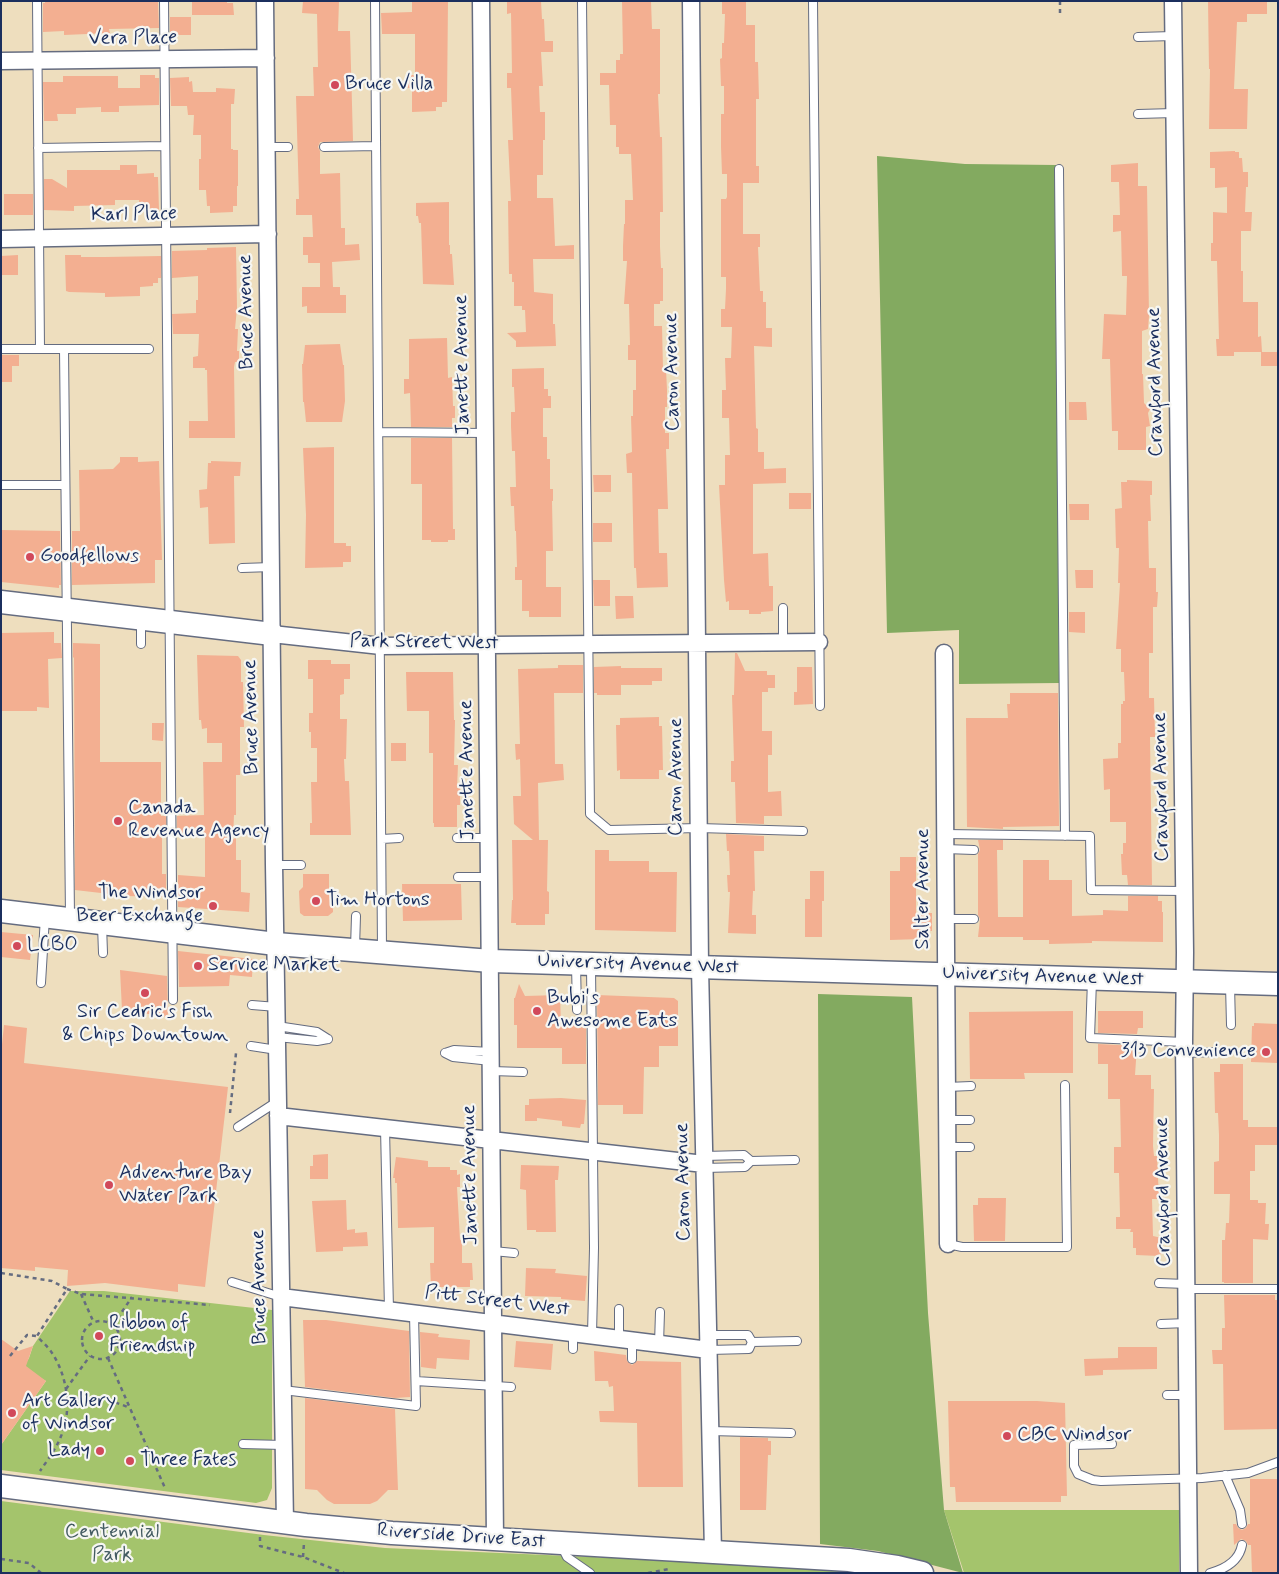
<!DOCTYPE html>
<html>
<head>
<meta charset="utf-8">
<style>
  body { margin:0 }
  #map { position:relative; width:1279px; height:1574px; overflow:hidden; background:#eedebe; font-family:Mynerve,sans-serif }
  canvas { display:block }
  .frame { position:absolute; inset:0; border:2px solid #1b2f5e; pointer-events:none }
</style>
</head>
<body>
<div id="map">
<canvas width="1279" height="1574"></canvas>
<div class="frame"></div>
</div>
<script>
const g = document.querySelector('canvas').getContext('2d');
g.lineJoin = 'round';
function paint(path, color) { g.fillStyle = color; g.fill(path, 'evenodd'); }
function strokePath(path, color, width, dash) { g.strokeStyle = color; g.lineWidth = width; g.lineCap = dash ? 'butt' : 'round'; g.setLineDash(dash || []); g.stroke(path); }
function write(font, color, halo, rows, align = 'center') {
  g.font = font + ' Mynerve,sans-serif'; g.lineWidth = 4.5; g.setLineDash([]); g.textBaseline = 'middle'; g.strokeStyle = halo; g.fillStyle = color; for (const [text, x, y, turn = 0] of rows) {
    g.save(); g.translate(x, y); g.rotate((+turn || 0) * Math.PI / 180); g.textAlign = isNaN(turn) ? turn : align; if (halo) g.strokeText(text, 0, 0); g.fillText(text, 0, 0); g.restore();
  }
}
paint(new Path2D(`
  M70,1291H104L272,1310V1488L267,1500L256,1503L1,1470V1445L46,1381L23,1368L29,1358L33,1346Z
  M1,1501L264,1535L385,1548L822,1567L857,1573H1Z
  M944,1510H1179V1573H964Z`), '#a4c46c');
paint(new Path2D(`
  M877,156L965,164L1056,165L1059,683L959,684V630L887,633Z
  M818,994L912,997L928,1313L944,1510L963,1573L878,1551L820,1544Z`), '#83aa60');
paint(new Path2D(`
  M45,1H158L159,28L109,29L110,33L64,35V31L43,32V3H45Z
  M192,1H227V3H233L234,15H192Z
  M303,1H339L338,31H350L353,141L320,142L318,147L320,151V174L340,173L341,228H345V245L359,244L360,260L332,262L333,287H340V295H346V313H307V306L302,307V287H320V263H308V255H303V237H313L312,215H296V199H299L296,96H314L313,67H318L317,14L302,13Z
  M412,1H448L447,102H442V107H436V111L412,112V88H406V75H415V34H382L381,13L412,12Z
  M507,1H541L542,19H544L545,41H553V52H541L543,86H539L540,112H545V140H543V175H537V198H553L555,246L574,245V259H533L534,292L553,294V324H555L556,346L516,347V341L507,333L526,332L525,310H522V306H514V282H512V274H509L508,201H511L508,140H513L511,88H507V73H512L511,13L507,14Z
  M622,1H651L652,29H660V94H658L660,137H662L663,212H660V247L661,268H663V301H660V304H654V326H662L663,369H666L667,390V407H665V433H669V449H666L668,509H658L659,553H667L668,587L637,588L636,568H634L632,473H627L626,454L632,452L631,416H633V390H636V360H628V345H630L629,304H624L627,261H623V246L624,224H625V200H633L631,154H619V147H616V125H610L609,85H600V73H616V60H620V54H623Z
  M722,1H746V25H755V62H758L759,99H756V166H759V183H743V234H760V247H758L760,291H763V302H766V328H772V347L754,346L756,428L758,429V452H764V469L786,468V483L753,484V554L768,553L769,586H773V611L761,612V614H749V610H729V601L726,602L724,580L719,485H725V455H730L729,418H722V390H726L725,358H731L732,327H721V309H725L726,289V277H721V199H726L727,197V174H722L721,147V114H724V86H721L720,59L722,58V43H724L725,14H722Z
  M1208,1H1267V14H1247V22H1237L1234,89H1248L1247,129H1209L1210,69H1209Z
  M170,17H191V35H170Z
  M140,75H155V78H159V105L119,106V112H101V107L76,108V114H57L58,121H44L43,82H63V76H118V88H140Z
  M189,77V82L192,81L193,92H216V88L235,89L234,104H231V149H233V150H238V186H237V206H233V212L210,213V206H207L206,190H199V159H201V135H193L194,115H188L187,106H171L170,78Z
  M1235,151V152H1239V158H1242L1243,172H1248V187H1246L1245,212H1252L1251,231H1241V271H1243V302H1258V337L1261,336L1262,352H1234V356H1217L1216,339H1219L1217,261H1211V243H1213V212L1227,213V187L1215,188V168H1210V152Z
  M1138,163V186H1147L1149,316L1148,329L1142,331V374H1143L1144,403L1150,409L1148,413L1150,426L1146,427V450H1118V431H1112L1110,359H1102L1104,314L1126,315L1127,276H1122V274L1121,231L1113,232V215H1120L1119,182H1111V165Z
  M120,165H137V174L154,173V177H158L159,210L140,211L139,200H115V205L74,206V211L44,210V179H52L67,188V170H120Z
  M4,194H33V215H4Z
  M449,202V245H450V254H452L454,285L423,284L421,223H419L418,216H416V203Z
  M236,247L237,308L235,329H238L237,351H239V362H235L234,367L235,438H189V421H208L207,370H205V368H193V357L198,356L199,334H173L172,314L196,313V300H198V276L172,278V251L207,250V248Z
  M18,255V275H1V256Z
  M65,255H81V257H105L161,256V278H158V283H153V286L140,287V296L105,297V293L69,292L66,291Z
  M447,338L448,378L452,377L453,406H455V418H452V427H411L410,393L404,394V379H409V339Z
  M340,344L343,365H344L345,401L342,422H306L304,402H303L302,364H303L305,345Z
  M1261,352H1278V366H1261Z
  M1,355H19V366H12V382H1Z
  M544,368V389H548V396H551V408H543V437H547V459H550V489H553V501H552L553,551H546V587H561V617H529V611H522V580H515V567H517L516,531H515L514,506H511L510,487H516L515,451H512L511,426V412H515L514,387H512V369Z
  M1069,402H1086L1087,420H1069Z
  M411,438H452L453,529H455V540H448V542H431V540H422V484H411Z
  M334,447V543H346V546H351V562H343V567L305,568L306,515L303,448Z
  M120,457H138V462L159,461L162,560H155V583L72,585V531H80L79,470L113,469L120,462Z
  M211,461L241,462L240,476H234L235,543L209,544L208,507L200,508L199,490L207,489L208,463H211Z
  M593,475H611V492H594Z
  M1127,480L1152,481V495H1150L1151,521H1148L1149,568H1156V592H1158L1157,607H1153V653H1149V698H1154L1155,737H1150L1152,885H1128L1127,875H1122L1121,854H1123V843H1126V822H1110V789L1104,790L1103,759L1118,758V743H1121V704H1123V701H1125L1124,672H1121V649H1116L1120,583H1118L1119,548H1116L1115,509L1122,508L1121,482H1127Z
  M789,493H811V509H789Z
  M1069,504H1089V520H1070Z
  M593,523H612V542H593Z
  M1,530L60,531L61,585H59V588L1,582Z
  M1075,570H1093V588H1076Z
  M593,580H610V606H594Z
  M615,596H633L634,618L616,619Z
  M1069,612H1085V633L1069,632Z
  M54,632V643H61L62,658L48,659L49,708L37,707V711H1V633Z
  M73,643L100,644V762H161V816H166V835H162V874H166V897L127,896L75,890L74,657L73,658Z
  M735,653H737L745,671H767V675H775V688H768V692H762V731H772V755H768V792L781,791L782,816H764V824L736,823L735,782H731V761H734L732,695H734Z
  M197,655L238,656L241,660V682H243L244,727H240V775H236V815H234L233,839L236,838V860H241V892L250,893L249,912L178,907V875L205,877V834L177,835V816L204,815L203,762H222V743H207V728L202,729L201,720H199Z
  M308,660H331V664H350V679H344V694L340,695V719H347L346,759H344L345,781H349L351,835H310V823H312L311,782H317V748H311V732H309V713H313V679H308Z
  M558,665H583V693H554L555,764H563L564,780L538,783L539,840H548L547,891L549,892V914H545V925H516V923H511L512,900H513L512,840H533L514,824L513,796H521L520,759L516,760L515,744H520L518,669L558,668Z
  M621,666V668H662V681H652V685H621V695H597V693H594V667Z
  M797,667H812L813,704L794,705V692H797Z
  M406,672H453L454,720H455L454,765H458L457,788H460V805H457V827H434V823H433V753H429V711H407Z
  M1010,693H1058L1059,826L1003,827V829L967,827L966,718H1008L1007,704H1010Z
  M659,717V726H662L663,770H659V779H620V770L617,771L616,725H620V718Z
  M152,723H164L163,741L152,740Z
  M391,743H406V761H391Z
  M726,834L764,836V851H754L755,891H753L752,915H756V934L728,933L730,892H728L727,875H730L729,851H727Z
  M978,840H1003V850H997L998,917H1023V860H1049V880H1072V916L1103,915V910L1128,911V896H1158V901H1162V912H1163V942L1092,941V943L1049,944V940H1023V937H978L980,919L978,915V854L980,850Z
  M595,850H609V861H649V872H677L676,932L595,930Z
  M900,857H916V913H932V931H921V939L890,940V871H900Z
  M810,871H824V901H822V937H805V899H810Z
  M303,874H329V888L333,891V912L328,916H304L300,913L299,891L303,887Z
  M402,884H461L462,920L403,921Z
  M1,932L33,935L30,960L1,957Z
  M178,951L253,959L252,977L230,975L229,986L179,987Z
  M120,970L167,976L168,1017L122,1010Z
  M519,984L525,996L560,995L561,1025L586,1024V1064H562V1048H517V1025H514V998H515Z
  M597,995L674,998L678,1001V1046H659V1067H644L643,1114H623V1105H598Z
  M1073,1011V1073H1024L1025,1079H970L969,1012Z
  M1098,1011H1143V1028H1138L1137,1034L1098,1033Z
  M1254,1023L1278,1024V1063L1251,1062L1252,1026H1254Z
  M4,1025L27,1028L24,1063L228,1087L205,1287L178,1284V1292L105,1283L67,1286L68,1270L35,1267V1271L1,1268V1054Z
  M1098,1044L1137,1046L1135,1075H1151V1089H1154L1153,1146L1154,1156H1157L1159,1199H1152L1153,1236L1162,1238V1254H1159V1256L1136,1255V1248H1133V1232H1130L1131,1229H1116V1217H1120V1215L1119,1173H1114V1147H1121L1120,1099H1108V1064H1098Z
  M1220,1064H1243V1120H1248V1127H1278V1145H1255V1171H1250V1200H1258V1203H1266L1265,1224H1269L1268,1240L1253,1239V1283H1224V1282H1222V1240H1225L1226,1223H1229L1230,1194H1214V1162L1219,1161V1135L1218,1113H1215L1214,1072H1220Z
  M561,1098L586,1100L584,1124H581L580,1128L562,1126V1121L537,1118V1121H525V1105H529V1099Z
  M328,1154V1179H310V1166H313V1155Z
  M396,1157L428,1161V1167H450V1170H457V1175L460,1174V1187H457L460,1240H462V1263H472L473,1280H470V1287H431L430,1263H434V1227L398,1228L397,1183H395V1178H393Z
  M521,1165L559,1166L558,1180H555L556,1232H536V1230H527L526,1190L520,1189Z
  M978,1198H1006L1005,1241H974L973,1205H978Z
  M346,1200L347,1230L355,1229V1233L367,1232L368,1246L343,1247V1251L316,1252L312,1201Z
  M526,1268L556,1269L555,1273L587,1276L585,1301L561,1299V1297L525,1296Z
  M1224,1295H1275V1300H1278V1429L1224,1430L1223,1364H1213L1212,1350H1222V1328H1225Z
  M303,1320H326L409,1331L410,1397L395,1398L305,1387Z
  M420,1332L439,1334L438,1337L470,1340L469,1360L437,1358L436,1369L421,1367Z
  M1,1339L18,1351L33,1346L26,1366L46,1381L1,1445Z
  M516,1341L553,1344L551,1370L514,1367Z
  M1118,1347H1157V1369L1103,1370V1375L1085,1376L1084,1359L1118,1358Z
  M594,1351L626,1355L627,1361L632,1365L637,1361L681,1362L683,1487H638L637,1423L600,1422L599,1411H614L613,1386L609,1387L608,1381H595Z
  M305,1398L395,1409L398,1490H388L377,1501L370,1504H334L327,1500L317,1490L305,1489Z
  M948,1401H1037L1065,1403L1067,1496H1061V1502H956L955,1487H950Z
  M740,1437L768,1438V1441H771V1455H768L766,1510H740Z
  M1250,1479H1278V1573H1252L1251,1545H1248L1246,1541L1241,1539L1234,1545L1233,1524H1236L1238,1528L1242,1530L1246,1528L1248,1524H1250Z`), '#f3af91');
const lane = new Path2D(`
  M37,1L40,349
  M164,1L173,1000
  M375,1L382,949
  M582,1L590,814L609,830L699,828L803,831
  M813,1L820,706
  M1138,37L1173,36
  M1138,114L1174,113
  M267,147H288
  M324,147L376,146
  M38,148L165,146
  M1059,169L1065,836
  M1,349H149
  M64,349L70,917
  M379,432L485,433
  M1,485H65
  M242,568L272,567
  M141,621V644
  M783,642V608
  M945,834L1090,836L1091,890L1184,891
  M457,838H490
  M382,839L399,838
  M945,849L974,850
  M274,865H301
  M458,877H489
  M946,919H974
  M102,925L103,953
  M355,948L356,916
  M576,965L577,1010
  M591,966L594,1248L592,1335
  M1092,980L1090,1038L1184,1042
  M41,983L45,917
  M1230,985L1231,1025
  M252,1005L277,1007
  M277,1026L317,1032L328,1039
  M277,1037L317,1041L328,1039
  M251,1046L277,1050
  M445,1053L453,1057L491,1061
  M445,1053L454,1050L491,1052
  M1184,1053L1214,1052
  M492,1071L523,1072
  M947,1087L971,1086
  M947,1120H970
  M238,1127L278,1101
  M385,1128L389,1310
  M947,1147H970
  M704,1156L744,1155L751,1161L795,1160
  M704,1168L745,1167L751,1161
  M948,1244L962,1247H1067L1065,1085
  M493,1251L514,1253
  M232,1282L281,1297
  M1159,1283L1186,1284
  M1186,1289H1278
  M1161,1324L1187,1323
  M573,1333V1349
  M708,1335H748L752,1342
  M619,1339V1309
  M632,1340V1359
  M752,1342L797,1341
  M659,1344L660,1312
  M709,1350L749,1349L752,1342
  M416,1381L511,1387
  M283,1390L416,1406L414,1314
  M1167,1395H1187
  M710,1431L791,1433
  M243,1444L283,1445
  M1112,1444L1074,1445V1466L1078,1474L1093,1480L1101,1481L1202,1478L1248,1473L1278,1462
  M1225,1475L1240,1510L1242,1524
  M562,1547L567,1557L590,1573
  M1210,1573C1225,1569 1239,1561 1242,1545`);
const street = new Path2D(`
  M265,1L274,865L285,1523
  M481,1L495,1538
  M691,1L700,967L713,1552
  M1173,1L1185,952L1184,1042L1189,1573
  M1,61L266,58
  M1,239L268,234
  M272,634L381,646L819,642
  M944,653L948,1244
  M278,1116L704,1164
  M281,1297L709,1350`);
const secondary = new Path2D(`
  M1,602L272,634
  M1,911L276,944L491,961L1278,984
  M1,1486L306,1525L392,1533L849,1560L897,1567L922,1573`);
strokePath(lane, '#656c80', 10);
strokePath(street, '#656c80', 19);
strokePath(secondary, '#656c80', 25);
strokePath(new Path2D(`
  M1060,1V13
  M230,1113L236,1053
  M1,1273L52,1281L67,1289L37,1336C41,1341 46,1345 50,1350C66,1372 72,1405 63,1431C58,1446 49,1458 40,1471
  M67,1289L81,1294L210,1305
  M81,1294L94,1323
  M82 1340a19 19 0 1 1 38 0a19 19 0 1 1-38 0Z
  M113,1325L132,1297
  M10,1356L27,1335L36,1336
  M108,1358L165,1488
  M66,1389L90,1356
  M68,1400C90,1396 109,1399 130,1408
  M260,1537V1546L303,1557L344,1573
  M303,1557L304,1543
  M1,1559L29,1563L41,1573
  M648,1573L669,1569`), '#656c80', 2.5, [4, 4]);
strokePath(lane, '#fff', 8);
strokePath(street, '#fff', 16);
strokePath(secondary, '#fff', 22);
for (const [x, y, r, color] of [
  [335,85,5,"#d1495b"],
  [30,557,5,"#d1495b"],
  [118,821,5,"#d1495b"],
  [316,901,5,"#d1495b"],
  [213,906,5,"#d1495b"],
  [17,946,5,"#d1495b"],
  [198,966,5,"#d1495b"],
  [145,993,5,"#d1495b"],
  [537,1011,5,"#d1495b"],
  [1266,1052,5,"#d1495b"],
  [109,1185,5,"#d1495b"],
  [99,1336,5,"#d1495b"],
  [12,1413,5,"#d1495b"],
  [1007,1436,5,"#d1495b"],
  [100,1451,5,"#d1495b"],
  [130,1461,5,"#d1495b"]
]) { const dot = new Path2D(); dot.arc(x, y, r, 0, 2 * Math.PI); g.fillStyle = color; g.fill(dot); strokePath(dot, '#f6f6f2', 2); }
write('20px', '#1b2f5e', '#f6f6f2', [
  ["Vera Place",133,39,-1],
  ["Karl Place",134,215,-1],
  ["Bruce Avenue",247,312,-91],
  ["Janette Avenue",463,365,-91],
  ["Caron Avenue",673,372,-91],
  ["Crawford Avenue",1156,382,-91],
  ["Park Street West",424,643,1],
  ["Bruce Avenue",252,717,-91],
  ["Janette Avenue",468,770,-91],
  ["Caron Avenue",677,777,-90],
  ["Crawford Avenue",1162,787,-91],
  ["Salter Avenue",924,889,-90],
  ["University Avenue West",638,965,2],
  ["University Avenue West",1043,977,2],
  ["Janette Avenue",471,1175,-91],
  ["Caron Avenue",684,1182,-91],
  ["Crawford Avenue",1164,1192,-91],
  ["Bruce Avenue",260,1287,-91],
  ["Pitt Street West",497,1302,7],
  ["Riverside Drive East",461,1537,4]
]);
write('20px', '#1b2f5e', '#f6f6f2', [
  ["Bruce Villa",345,85],
  ["Goodfellows",40,557],
  ["Canada",128,809],
  ["Revenue Agency",128,832],
  ["The Windsor",203,894,"right"],
  ["Beer Exchange",203,917,"right"],
  ["Tim Hortons",326,901],
  ["LCBO",27,946],
  ["Service Market",208,966],
  ["Bubi's",547,999],
  ["Awesome Eats",547,1022],
  ["Sir Cedric's Fish",145,1013,"center"],
  ["& Chips Downtown",145,1036,"center"],
  ["313 Convenience",1256,1052,"right"],
  ["Adventure Bay",119,1174],
  ["Water Park",119,1197],
  ["Ribbon of",109,1324],
  ["Friendship",109,1347],
  ["Art Gallery",22,1402],
  ["of Windsor",22,1425],
  ["CBC Windsor",1017,1436],
  ["Lady",90,1451,"right"],
  ["Three Fates",140,1461]
], 'left');
write('20px', '#445c62', '#f6f6f2', [
  ["Centennial",112,1533],
  ["Park",112,1556]
]);
</script>
</body>
</html>
